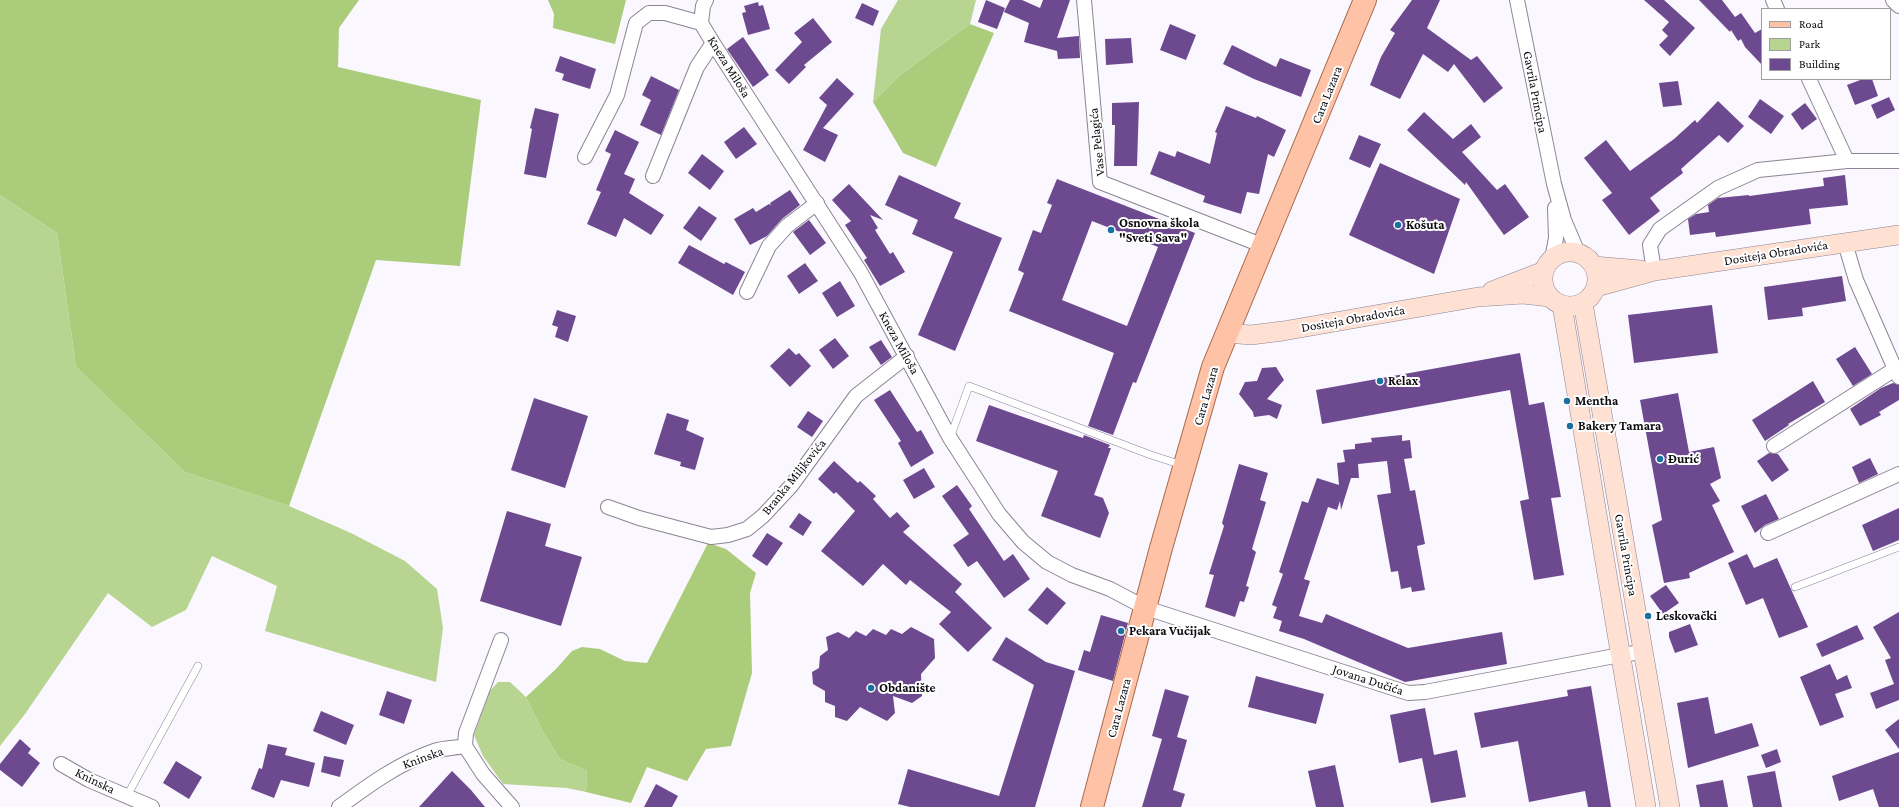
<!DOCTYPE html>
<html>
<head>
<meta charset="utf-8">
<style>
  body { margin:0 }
  #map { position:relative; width:1899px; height:807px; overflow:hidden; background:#faf7fe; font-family:"Crimson Pro",serif }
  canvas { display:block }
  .legend { position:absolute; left:1761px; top:8px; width:130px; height:72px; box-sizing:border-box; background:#fff; border:1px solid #9f9d9f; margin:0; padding:5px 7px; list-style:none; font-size:12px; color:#0e0b10 }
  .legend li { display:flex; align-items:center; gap:8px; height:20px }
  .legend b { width:20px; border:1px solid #9f9d9f }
</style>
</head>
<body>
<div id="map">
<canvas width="1899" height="807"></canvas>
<ul class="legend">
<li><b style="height:5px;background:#fec3a6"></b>Road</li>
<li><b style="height:11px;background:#b7d490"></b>Park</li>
<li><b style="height:11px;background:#6d498f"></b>Building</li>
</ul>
</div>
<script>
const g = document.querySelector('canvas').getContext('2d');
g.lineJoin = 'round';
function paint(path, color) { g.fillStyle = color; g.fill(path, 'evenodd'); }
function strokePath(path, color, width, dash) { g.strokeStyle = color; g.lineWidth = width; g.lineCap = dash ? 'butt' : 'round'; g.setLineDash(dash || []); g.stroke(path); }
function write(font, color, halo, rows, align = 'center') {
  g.font = font + ' "Crimson Pro",serif'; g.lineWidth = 4; g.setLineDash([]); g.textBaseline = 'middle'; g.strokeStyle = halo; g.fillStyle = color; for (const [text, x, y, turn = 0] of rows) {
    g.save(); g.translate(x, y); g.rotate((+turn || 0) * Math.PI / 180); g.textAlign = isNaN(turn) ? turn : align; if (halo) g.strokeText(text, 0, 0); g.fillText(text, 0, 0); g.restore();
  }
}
paint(new Path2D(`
  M898,0H976L970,24L899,76L873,102L881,29Z
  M0,195L57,233L76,367L185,472L289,506L351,533L405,561L437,589L443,628L436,682L265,631L277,586L212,556L186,610L152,627L108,593L25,714L0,746Z
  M498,682H510L526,697L545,735L560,759L587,771L586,792L567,788L503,784L483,756L474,735L490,691Z`), '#b7d490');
paint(new Path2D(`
  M0,0H359L339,28L338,67L481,100L460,266L376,260L289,506L185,472L76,367L57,233L0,195Z
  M548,0H626L615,44L553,28L554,14Z
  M970,24L994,33L936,167L903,153L873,102L899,76Z
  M708,543L726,549L756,573L750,593L752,673L731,746L706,749L687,781L647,767L631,803L586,792L587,771L560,759L545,735L526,697L556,669L572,651L582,647L600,649L625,661L647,663Z`), '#abcd7b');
paint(new Path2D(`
  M986,0L1005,8L997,29L978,22Z
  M1010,0H1022L1040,8L1043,0H1070L1057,38L1079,36L1080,58L1058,59L1057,51L1024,42L1029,23L1004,12Z
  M1412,0H1440L1427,28L1471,60L1477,56L1503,88L1484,103L1454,64L1448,72L1423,54L1400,99L1370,85L1381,57L1395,33L1390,30Z
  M1644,0H1664L1695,28L1670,56L1659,45L1668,36L1662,30L1669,22Z
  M1699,0H1722L1735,17L1741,13L1755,33L1762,29V65L1745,47L1741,39L1738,41L1731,30L1730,32Z
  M758,2L759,6L763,5L770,29L748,35L742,13L746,12L744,6Z
  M862,3L879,11L873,26L855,18Z
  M813,18L832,42L804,65L806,67L789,84L775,70L802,42L794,33Z
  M1170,24L1196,35L1186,60L1160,50Z
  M743,37L769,75L753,87L727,49Z
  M1131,38L1133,63L1106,65L1105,39Z
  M1232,45L1276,67L1280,58L1311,70L1301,97L1254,79L1223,64Z
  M560,56L596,69L590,89L562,80L564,74L555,71Z
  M651,76L679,90L661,135L640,125L651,100L642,95Z
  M837,78L854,94L823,128L838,135L825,162L803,150L827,105L819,98Z
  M1863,79H1872L1878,96L1855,105L1847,85Z
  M1678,81L1682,105L1663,107L1659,83Z
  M1889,97L1895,110L1877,119L1871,105Z
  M1760,99L1784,116L1771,134L1748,117Z
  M1718,101L1744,126L1728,143L1719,135L1681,169L1683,173L1650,198L1660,211L1629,235L1602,200L1612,193L1584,158L1606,140L1630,171L1674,139L1695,120L1697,123Z
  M1139,102L1137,166H1114L1115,125H1112V103Z
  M1805,103L1817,119L1802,130L1791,114Z
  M1226,106L1256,118L1257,116L1286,130L1274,157L1268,154L1259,194L1247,192L1241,214L1203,202L1205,196L1150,174L1159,151L1175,157L1177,151L1210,164L1217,133L1215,132Z
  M535,108L559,114L546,178L524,174L532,129L530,128Z
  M1424,112L1453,139L1471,124L1481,137L1462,152L1497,190L1505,184L1529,217L1504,235L1466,182L1465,185L1407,130Z
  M744,127L757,144L736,159L724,142Z
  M615,130L639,142L624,174L635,179L629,193L664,215L651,235L624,218L616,237L587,224L601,192L596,190L611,154L605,151Z
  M1359,135L1381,144L1370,168L1349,159Z
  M702,154L724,171L710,190L688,173Z
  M1380,163L1460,199L1434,274L1349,235Z
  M899,175L961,203L954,218L1002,238L955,351L918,335L953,252L912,234L918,220L885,205Z
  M1845,175L1848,205L1809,209L1811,224L1716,237L1715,232L1690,235L1688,219L1696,214L1709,212L1708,205L1718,198L1749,195V196L1824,186L1823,178Z
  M1057,179L1195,233L1136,383L1133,382L1113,435L1088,426L1114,353L1009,311L1024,273L1018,270L1033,230L1041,233L1052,205L1047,203ZM1092,221L1158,247L1127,326L1062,300Z
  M849,184L883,220L870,215L878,228L875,230L890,254L893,252L905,272L880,286L864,260L867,258L845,225L851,221L832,200Z
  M790,190L800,205L782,219L767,236L750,245L734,219L753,208L756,212L769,204L771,205L770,203Z
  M699,206L717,218L701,241L683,228Z
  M809,220L826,243L810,255L793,232Z
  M689,245L724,264L726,262L745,272L733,295L678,263Z
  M805,263L818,281L799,294L787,276Z
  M1842,276L1846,301L1802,308L1803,316L1768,320L1764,287Z
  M840,281L855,306L837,317L822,293Z
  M1712,305L1718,353L1634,363L1628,315Z
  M557,310L576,316L568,342L555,337L558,327L552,325Z
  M835,338L849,356L833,369L819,350Z
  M881,340L892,357L881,365L869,347Z
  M1855,347L1872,374L1853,386L1836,359Z
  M789,348L796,355L799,353L811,366L790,387L770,366Z
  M1520,353L1529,405L1544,402L1561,497L1551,498L1564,575L1534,580L1520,501L1529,499L1510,390L1322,424L1316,390Z
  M1276,367L1284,380L1267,399L1282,405L1277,419L1269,415L1254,417L1253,412L1239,394L1245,382L1257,381L1262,368Z
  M1813,381L1825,402L1788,424L1789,425L1765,441L1752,420Z
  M1893,383L1899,385V400L1879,412L1881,415L1860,426L1850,409L1881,388Z
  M890,390L917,432L921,430L934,453L911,467L898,443L901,441L874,400Z
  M1678,393L1689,452L1714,447L1721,478L1710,484L1720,501L1712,505L1734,552L1689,573L1690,578L1664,583L1652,525L1662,520L1640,400Z
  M534,398L588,416L565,488L511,470Z
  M989,405L1083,438L1084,435L1110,445L1108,448H1111L1094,495L1103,498L1109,513L1100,538L1041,516L1058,471L976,441Z
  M808,411L823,421L812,437L797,427Z
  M667,413L689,420L686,430L704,438L695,470L680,466L681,462L654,454Z
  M1402,435V441L1410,440L1412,458L1404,459L1410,491L1415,490L1425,544L1417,546L1425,590L1412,592L1411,587L1401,589L1398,571L1391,572L1377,495L1391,493L1387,461L1358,464L1359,478H1351L1341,510L1340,501L1337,510L1328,507L1304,579L1310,581L1299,616L1322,623L1326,614L1408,648L1502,632L1507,664L1405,682L1304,639L1279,631L1282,621L1273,618L1277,607L1272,605L1283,574L1279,572L1302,501L1308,503L1317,478L1339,485L1337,463L1345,462L1343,450L1355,449V444L1372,442L1371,438Z
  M1769,453L1778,454L1789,470L1772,482L1757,461Z
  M1870,458L1878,474L1859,483L1852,467Z
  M834,461L858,483L860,481L876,496L873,499L890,518L897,512L910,526L903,532L962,584L955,592L992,628L968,652L939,624L951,612L910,580L906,585L883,564L863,586L821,551L855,511L836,492L834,494L818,479Z
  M1239,464L1268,473L1260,500L1266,502L1252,549L1256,552L1246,586L1249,587L1244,602L1240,601L1235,617L1205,607L1214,575L1209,574L1224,526L1222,523Z
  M924,468L935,487L914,499L903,480Z
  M957,485L972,506L969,509L1004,561L1013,554L1030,579L1004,598L977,561L968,567L953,545L969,534L942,496Z
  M1766,494L1779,519L1765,525L1755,533L1741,506Z
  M1899,508V540L1873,551L1862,525Z
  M507,511L551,524L545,546L582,557L561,626L480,601Z
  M799,513L812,522L803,536L789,527Z
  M767,533L783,543L767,566L752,556Z
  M1747,554L1754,568L1777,558L1808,627L1779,638L1763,598L1746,605L1728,563Z
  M1666,585L1679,603L1663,614L1650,596Z
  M1047,587L1066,603L1047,625L1028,610Z
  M1899,612V700L1876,709L1870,693L1894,684L1885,660L1891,658L1873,627Z
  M1101,615L1128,623L1113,681L1078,670L1084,650L1090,652Z
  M1690,624L1698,645L1675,653L1669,637V632Z
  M1857,625L1864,639L1822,657L1816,644Z
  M911,627L934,639L935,658L921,674L922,696L912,703L893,696L895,713L887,721L860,707L847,721L835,717V706L825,702V691L813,684L812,672L819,668L820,656L828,650L826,637L838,632L849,638L856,631L866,636L873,629L886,635L891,629L902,634Z
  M1006,637L1046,662L1075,671L1035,807H910L898,804L908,769L999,796L1034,685L992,660Z
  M1830,664L1837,680L1847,675L1852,688L1835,694L1844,717L1820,726L1800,677Z
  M1256,676L1324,694L1316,724L1248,707Z
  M1591,686L1611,807H1588L1585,791L1529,802L1518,741L1481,748L1474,713L1568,696L1567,690Z
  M1165,689L1189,696L1177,737L1187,740L1173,790L1185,794L1181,807H1142L1162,739L1152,736Z
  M387,691L412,700L404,724L379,715Z
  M1708,697L1715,734L1752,723L1759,746L1688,768L1677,703Z
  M1425,708L1434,755L1457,750L1466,797L1431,803L1422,758L1399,763L1390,715Z
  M321,711L354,725L346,745L313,731Z
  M1899,719V749L1885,730Z
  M20,739L31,749L28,753L40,763L22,787L0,770V764Z
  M268,744L287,748L285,755L315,763L309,787L281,780L274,798L251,789L259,768L262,769Z
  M1777,749L1781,762L1766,768L1761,755Z
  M1899,752V807H1879L1873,789L1839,801L1832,776Z
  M324,756L344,760L340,777L321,772Z
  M176,761L202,777L189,799L163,783Z
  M1335,765L1344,807H1316L1308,771Z
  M452,771L471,790L485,807H419Z
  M1775,771L1782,807H1753L1747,776Z
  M1723,780L1728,807H1700L1696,785Z
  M656,784L678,796L672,807H644Z`), '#6d498f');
const lane = new Path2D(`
  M950,438L969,386L1151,455L1182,465
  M1795,587L1899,547
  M127,796L198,666`);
const street = new Path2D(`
  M706,0L703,6L701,23L713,43L861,273L950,438L999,514L1023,542L1047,562L1072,575L1110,589L1146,608L1408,693L1425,692L1620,655L1643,652
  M1084,0L1100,182L1264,246
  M1517,0L1554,184L1564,220L1578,253
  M1773,0L1777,9
  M1893,0L1899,6
  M1809,79L1847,161H1899
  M585,157L617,95L636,23L649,13H665L701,23
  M653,176L697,67L713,43
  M1845,243L1856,280L1895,369
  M1552,259L1556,238L1555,208
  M1654,271L1650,245L1660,229L1718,188L1758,170L1847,161
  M747,292L769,246L787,226L817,203
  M1774,446L1895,369L1899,377
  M608,507L639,518L711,537L728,535L747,529L763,516L791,486L856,396L907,356
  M1768,533L1899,474
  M465,746L466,733L501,640
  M61,764L89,780L152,807
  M339,807C369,785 399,763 434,751C444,748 455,748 465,746L483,774L512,807`);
const secondary = new Path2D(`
  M1543 279a27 27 0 1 1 54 0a27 27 0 1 1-54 0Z
  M1594,266L1641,270
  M1596,287L1654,271L1899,235
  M1492,291L1544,271
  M1583,303L1670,807
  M1562,305L1646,807
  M1227,333L1251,335L1283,331L1478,297L1523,294L1550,297`);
const primary = new Path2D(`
  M1092,807L1161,548L1213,367L1365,0`);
strokePath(lane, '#8c8494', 8);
strokePath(street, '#8c8494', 16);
strokePath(secondary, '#8c8494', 20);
strokePath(primary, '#a9694a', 24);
strokePath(lane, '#fff', 7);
strokePath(street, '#fff', 14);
strokePath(secondary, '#fee1d2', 19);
strokePath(primary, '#fec3a6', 22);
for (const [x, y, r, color] of [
  [1398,225,4,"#1a70a0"],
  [1111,230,4,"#1a70a0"],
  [1380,381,4,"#1a70a0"],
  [1567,401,4,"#1a70a0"],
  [1570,426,4,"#1a70a0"],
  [1660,459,4,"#1a70a0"],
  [1648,616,4,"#1a70a0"],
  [1121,631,4,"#1a70a0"],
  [871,688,4,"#1a70a0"]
]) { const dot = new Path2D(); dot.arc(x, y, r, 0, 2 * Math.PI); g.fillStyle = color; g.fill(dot); strokePath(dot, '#fff', 1.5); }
write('13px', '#0e0b10', '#fff', [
  ["Kneza Miloša",729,67,58],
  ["Gavrila Principa",1535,92,79],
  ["Cara Lazara",1327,95,-68],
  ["Vase Pelagića",1097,142,-96],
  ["Dositeja Obradovića",1776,253,-9],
  ["Dositeja Obradovića",1353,319,-10],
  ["Kneza Miloša",899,343,61],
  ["Cara Lazara",1206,396,-74],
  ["Branka Miljkovića",794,477,-51],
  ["Gavrila Principa",1626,555,80],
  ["Jovana Dučića",1368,680,18],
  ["Cara Lazara",1119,708,-75],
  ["Kninska",423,758,-20],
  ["Kninska",95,781,26]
]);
write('bold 13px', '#0e0b10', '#fff', [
  ["Osnovna škola",1119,223],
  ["\"Sveti Sava\"",1119,238],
  ["Košuta",1406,225],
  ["Relax",1388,381],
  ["Mentha",1575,401],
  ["Bakery Tamara",1578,426],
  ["Đurić",1668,459],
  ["Leskovački",1656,616],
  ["Pekara Vučijak",1129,631],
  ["Obdanište",879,688]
], 'left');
</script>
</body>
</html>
